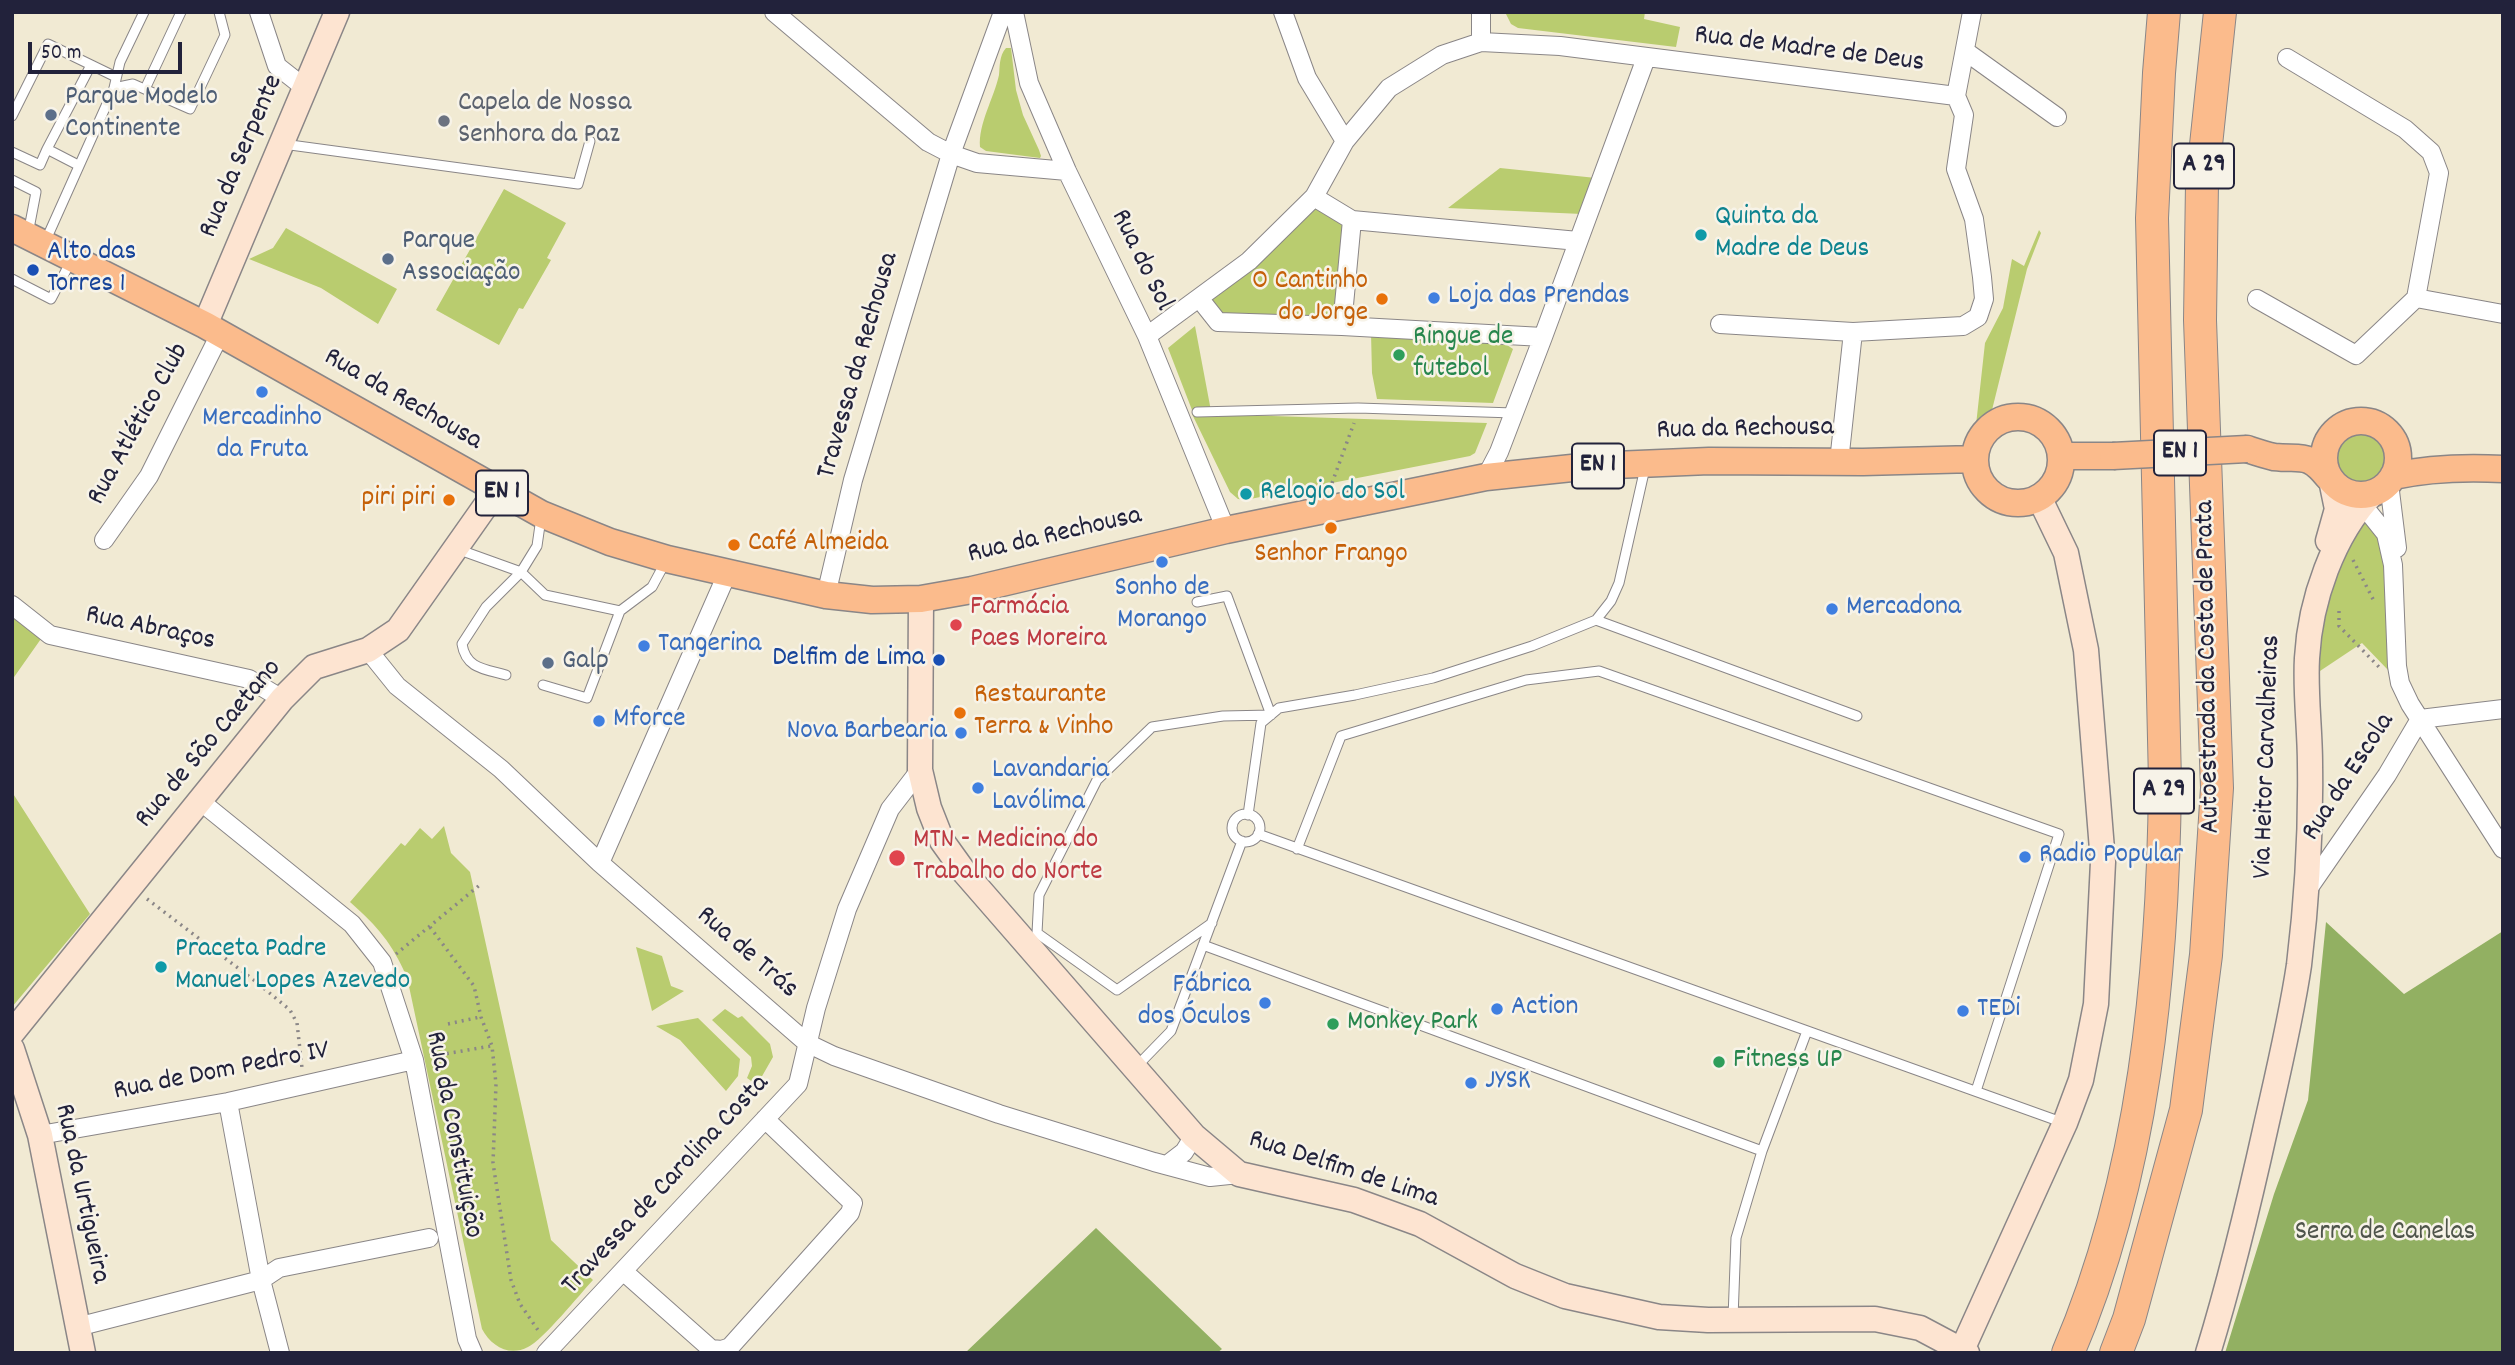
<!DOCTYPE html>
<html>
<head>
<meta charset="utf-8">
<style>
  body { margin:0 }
  #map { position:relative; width:2515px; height:1365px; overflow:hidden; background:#f1ead3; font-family:Dekko,sans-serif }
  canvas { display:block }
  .frame { position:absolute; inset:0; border:14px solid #22223b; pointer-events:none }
  .scale { position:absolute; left:28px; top:42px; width:154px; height:32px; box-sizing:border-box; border:4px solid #22223b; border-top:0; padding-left:9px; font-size:21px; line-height:24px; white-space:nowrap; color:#22223b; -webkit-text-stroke:5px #f7f3e8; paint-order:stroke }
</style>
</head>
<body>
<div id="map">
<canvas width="2515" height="1365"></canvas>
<div class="frame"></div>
<div class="scale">50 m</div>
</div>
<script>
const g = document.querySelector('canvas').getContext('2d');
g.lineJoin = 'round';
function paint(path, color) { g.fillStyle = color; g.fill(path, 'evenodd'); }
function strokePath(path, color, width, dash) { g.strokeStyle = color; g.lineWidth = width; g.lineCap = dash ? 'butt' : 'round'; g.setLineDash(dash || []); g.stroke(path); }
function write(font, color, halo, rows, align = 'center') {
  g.font = font + ' Dekko,sans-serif'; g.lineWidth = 5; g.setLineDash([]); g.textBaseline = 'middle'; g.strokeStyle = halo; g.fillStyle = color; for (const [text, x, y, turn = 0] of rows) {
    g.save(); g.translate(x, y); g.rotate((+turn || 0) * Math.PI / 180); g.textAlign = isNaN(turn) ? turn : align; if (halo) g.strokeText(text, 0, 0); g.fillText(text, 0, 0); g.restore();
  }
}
paint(new Path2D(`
  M1505,12H1645L1644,19L1680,27L1676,47L1518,28L1511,24Z
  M1006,48H1011L1016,90L1023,115L1039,150L1041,156L1040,158L986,151L980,147C978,124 994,98 999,75C1000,66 999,56 1006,48Z
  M1500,168L1596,178L1582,214L1448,208Z
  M504,189L566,223L547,258L551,260L523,309L519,308L499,345L436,310Z
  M1315,202L1349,221L1338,321L1218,318L1205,299Z
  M286,228L397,289L378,324L321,288L249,259L273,248Z
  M2039,230L2041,233L2027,269L1991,414L1987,422L1976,425L1985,343L2003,308L2012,259L2024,266Z
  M1195,326L1211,411L1192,410L1168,348Z
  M1371,333L1428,336L1507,345L1513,349L1493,403L1377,399L1372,373Z
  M1192,414H1211L1487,423L1475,453L1470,456L1245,500L1238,499L1230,492Z
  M2335 458a25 25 0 1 1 50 0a25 25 0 1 1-50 0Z
  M2364,523L2371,524L2383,538L2389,607L2388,670L2362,643L2311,677L2320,612L2354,528Z
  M12,611L43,636L12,680Z
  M12,792L90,914L12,1007Z
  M444,826L451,853L470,872L551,1240L593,1280C580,1294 543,1340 528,1347C509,1357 491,1346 482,1329L407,977C391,942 379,928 350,902L401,843L405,846L420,828L432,839Z
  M636,947L662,956L671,986L684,991L652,1011Z
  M725,1009L738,1018L742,1016L770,1044L773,1057L757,1085L747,1078L752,1066L751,1057L712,1020Z
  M698,1018L740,1059L738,1076L726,1091L680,1040L656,1026Z`), '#b9cc6f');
paint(new Path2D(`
  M2326,922L2404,994L2503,931V1353H2225L2274,1194L2308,1100Z
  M1096,1228L1222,1349L1217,1353H965Z`), '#92b062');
const lane = new Path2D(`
  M114,88L133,84L190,109L225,35L219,12
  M145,89L181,12
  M12,116L48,44L116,77
  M283,144L578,184L590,141
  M47,149L91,65
  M12,152L40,165L47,149L78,165
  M12,180L36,192L28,234
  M45,242L114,88L120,62L144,12
  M12,279L51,299L71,261
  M1197,412L1358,408L1514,413
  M1645,468L1619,583L1611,601L1596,620L1857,716
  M457,549L521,572L545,595L620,611L652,587L666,561
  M1197,602L1227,596L1271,715L1223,716L1152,727L1097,780L1039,895L1037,933L1117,990L1212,923
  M506,675C485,669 466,669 462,644L486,607L521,572L537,546L541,518
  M543,685L587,698L620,611
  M1232 828a14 14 0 1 1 28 0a14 14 0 1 1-28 0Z
  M1248,815L1261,723L1279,708L1355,695L1433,678L1532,646L1596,620
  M1258,834L2064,1123
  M1297,849L1341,736L1526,680L1599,671L2059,834L1976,1091
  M1203,945L1762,1151
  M1135,1068L1171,1031L1242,841
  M1733,1318L1736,1238L1762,1151L1807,1031`);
const street = new Path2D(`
  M259,12L277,66L305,88
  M774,12L928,142L951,154L977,163L1067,171
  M1014,12L1029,83L1067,171L1147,336L1226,530
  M1283,12L1307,78L1345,141
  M1481,42V12
  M1965,51L2057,117
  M2287,58L2405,129L2431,152L2439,173L2416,298
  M1956,96L1972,12
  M1314,197L1352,220L1578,241
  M1199,298L1218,322L1342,326L1352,220
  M2416,298L2503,314
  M2257,299L2356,355L2416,298
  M1720,324L1853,332L1963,326L1978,317L1984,299L1982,277L1974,219L1956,169L1964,115L1956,96
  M1342,326L1543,337
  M1147,336L1249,261L1314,197L1345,141L1389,88L1442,55L1481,42L1560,46L1956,96
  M1839,462L1853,332
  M1486,477L1499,452L1543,337L1646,58
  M2389,483L2397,548
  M2346,492L2362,504L2386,534L2393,565L2397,666L2400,683L2410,704L2503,849
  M104,540L149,476L220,334
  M826,595L853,480L951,154L1003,12
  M12,605L50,635L249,679L282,699
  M368,650L397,686L501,769L600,863L807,1043L834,1056L999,1114L1154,1162L1210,1177L1239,1174
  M2420,719L2503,709
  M200,801L352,924L382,962L414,1060L467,1339L473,1353
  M600,863L727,574
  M2306,892L2387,775L2420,719
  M228,1102L261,1280L280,1353
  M40,1135L228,1102L414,1060
  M1167,1165L1184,1152L1194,1136
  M623,1271L711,1349L722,1350L730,1347L850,1213L853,1203L765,1119
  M77,1327L261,1280L279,1268L429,1238
  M546,1353L798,1084L816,1008L847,909L890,809L920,770`);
const secondary = new Path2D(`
  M205,325L337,12
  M2328,541L2337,509L2331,480
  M921,599L920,770L929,808L942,841L965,873L1194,1136L1239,1174L1354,1200L1420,1224L1515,1276L1565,1296L1659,1317L1708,1320L1875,1319L1920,1328L1967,1353
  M12,1033L282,699L314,667L368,650L398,630L496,491
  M12,1049L40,1135L83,1353
  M1962,1350L2065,1123L2081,1080L2096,1004L2103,862L2086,650L2066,553L2039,497
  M2208,1353C2231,1278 2249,1203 2266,1126C2278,1073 2291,1019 2299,965C2307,899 2311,830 2310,764C2310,729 2305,693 2307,658C2310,601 2333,534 2373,493`);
const primary = new Path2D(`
  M12,228L205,325L541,514L610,542L667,559L826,595L872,600L921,599L972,590L1226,530L1486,477L1591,466L1709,461L1863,462L1975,459
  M1975 460a43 43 0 1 1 86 0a43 43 0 1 1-86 0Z
  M2324 458a37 37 0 1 1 74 0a37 37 0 1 1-74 0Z
  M2247,449C2256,452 2265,455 2274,457C2302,460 2308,452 2328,477
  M2061,456H2113
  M2393,476C2430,468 2466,467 2503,469`);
const highway = new Path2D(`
  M2068,1353C2144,1176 2163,973 2165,782L2152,218L2159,73L2164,12
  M2116,1353L2129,1319L2186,1110L2206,955L2217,788L2200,320L2202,183L2220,12`);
strokePath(lane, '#8a8687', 11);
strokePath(street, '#8a8687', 20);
strokePath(secondary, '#8a8687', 27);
strokePath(primary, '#8a8687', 29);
strokePath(highway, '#8a8687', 34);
strokePath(new Path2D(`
  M1332,483L1354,423
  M2353,560L2375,603
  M2339,611V626L2379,667
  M147,899L255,981L290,1010L297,1023L302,1068
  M430,927L474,986L481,1017L492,1046L496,1084L493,1163L511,1280L520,1304L540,1333
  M396,954L481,884
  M448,1024L480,1017
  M433,1056L491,1046`), '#8a8687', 3.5, [2, 5]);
strokePath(lane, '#fff', 9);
strokePath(street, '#fff', 18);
strokePath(secondary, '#fde4d1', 24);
strokePath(primary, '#fbbb8c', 26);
strokePath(highway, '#fbbb8c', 32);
const primaryBridge = new Path2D(`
  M2113,456L2247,449`);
strokePath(primaryBridge, '#8a8687', 29, []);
strokePath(primaryBridge, '#fbbb8c', 26);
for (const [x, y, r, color] of [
  [51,115,7,"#5c6f8a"],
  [444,121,7,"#6b7280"],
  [1701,235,7,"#0f9aa8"],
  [388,259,7,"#5c6f8a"],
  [33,270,7,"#1a4fb4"],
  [1434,298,7,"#3f7fe0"],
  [1382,299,7,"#e8710a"],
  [1399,355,7,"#2e9e5b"],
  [262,392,7,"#3f7fe0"],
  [1246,494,7,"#0f9aa8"],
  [449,500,7,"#e8710a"],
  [1331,528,7,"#e8710a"],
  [734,545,7,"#e8710a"],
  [1162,562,7,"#3f7fe0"],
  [1832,609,7,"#3f7fe0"],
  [956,625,7,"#e0444e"],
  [644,646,7,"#3f7fe0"],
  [939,660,7,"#1a4fb4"],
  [548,663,7,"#5c6f8a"],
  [960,713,7,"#e8710a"],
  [599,721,7,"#3f7fe0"],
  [961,733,7,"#3f7fe0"],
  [978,788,7,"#3f7fe0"],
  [2025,857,7,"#3f7fe0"],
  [897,858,9,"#e0444e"],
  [161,967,7,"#0f9aa8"],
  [1265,1003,7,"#3f7fe0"],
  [1497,1009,7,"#3f7fe0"],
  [1963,1011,7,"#3f7fe0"],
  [1333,1024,7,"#2e9e5b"],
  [1719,1062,7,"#2e9e5b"],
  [1471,1083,7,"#3f7fe0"]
]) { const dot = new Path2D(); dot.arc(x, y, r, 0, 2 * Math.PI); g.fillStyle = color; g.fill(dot); strokePath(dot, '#f7f3e8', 2.5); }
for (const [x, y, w] of [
  [2204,166,60],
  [2180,453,52],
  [1598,466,52],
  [502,493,52],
  [2164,791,60]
]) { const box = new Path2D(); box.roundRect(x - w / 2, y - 22.5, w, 45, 5); g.fillStyle = '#f7f3e8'; g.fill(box); strokePath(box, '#22223b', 2); }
write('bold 26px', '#22223b', null, [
  ["A 29",2204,166],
  ["EN 1",2180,453],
  ["EN 1",1598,466],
  ["EN 1",502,493],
  ["A 29",2164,791]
]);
write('28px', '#22223b', '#f7f3e8', [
  ["Rua de Madre de Deus",1809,51,7],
  ["Rua da Serpente",243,157,-67],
  ["Rua do Sol",1140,261,64],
  ["Travessa da Rechousa",860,366,-74],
  ["Rua da Rechousa",402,401,30],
  ["Rua Atlético Club",140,425,-61],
  ["Rua da Rechousa",1745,431,-1],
  ["Rua da Rechousa",1055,537,-13],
  ["Rua Abraços",150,630,12],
  ["Autoestrada da Costa de Prata",2210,667,-91],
  ["Rua de São Caetano",210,745,-50],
  ["Via Heitor Carvalheiras",2269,757,-88],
  ["Rua da Escola",2350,778,-57],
  ["Rua de Trás",746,954,41],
  ["Rua de Dom Pedro IV",222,1073,-11],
  ["Rua da Constituição",452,1135,79],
  ["Rua Delfim de Lima",1343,1171,18],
  ["Travessa de Carolina Costa",667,1186,-47],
  ["Rua da Urtigueira",80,1194,78]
]);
write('28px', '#4e5e75', '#f7f3e8', [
  ["Parque Modelo",65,99],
  ["Continente",65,131],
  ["Parque",402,243],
  ["Associação",402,275],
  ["Galp",562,663]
], 'left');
write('28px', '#5b616d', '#f7f3e8', [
  ["Capela de Nossa",458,105],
  ["Senhora da Paz",458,137]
], 'left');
write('28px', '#0d838f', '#f7f3e8', [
  ["Quinta da",1715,219],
  ["Madre de Deus",1715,251],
  ["Relogio do Sol",1260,494],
  ["Praceta Padre",175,951],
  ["Manuel Lopes Azevedo",175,983]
], 'left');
write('28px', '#164399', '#f7f3e8', [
  ["Alto das",47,254],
  ["Torres 1",47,286],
  ["Delfim de Lima",925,660,"right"]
], 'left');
write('28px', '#c56008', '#f7f3e8', [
  ["O Cantinho",1368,283],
  ["do Jorge",1368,315],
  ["piri piri",435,500],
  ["Café Almeida",748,545,"left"],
  ["Senhor Frango",1331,556,"center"],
  ["Restaurante",974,697,"left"],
  ["Terra & Vinho",974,729,"left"]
], 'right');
write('28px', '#366cbe', '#f7f3e8', [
  ["Loja das Prendas",1448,298],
  ["Mercadinho",262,420,"center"],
  ["da Fruta",262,452,"center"],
  ["Sonho de",1162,590,"center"],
  ["Morango",1162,622,"center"],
  ["Mercadona",1846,609],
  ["Tangerina",658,646],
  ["Mforce",613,721],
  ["Nova Barbearia",947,733,"right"],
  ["Lavandaria",992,772],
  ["Lavólima",992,804],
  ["Radio Popular",2039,857],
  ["Fábrica",1251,987,"right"],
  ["dos Óculos",1251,1019,"right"],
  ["Action",1511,1009],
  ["TEDi",1977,1011],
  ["JYSK",1485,1083]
], 'left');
write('28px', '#27864d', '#f7f3e8', [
  ["Ringue de",1413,339],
  ["futebol",1413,371],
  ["Monkey Park",1347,1024],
  ["Fitness UP",1733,1062]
], 'left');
write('28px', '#be3a42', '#f7f3e8', [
  ["Farmácia",970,609],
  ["Paes Moreira",970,641],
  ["MTN - Medicina do",913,842],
  ["Trabalho do Norte",913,874]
], 'left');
write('28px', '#4f554b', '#f7f3e8', [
  ["Serra de Canelas",2385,1234]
]);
</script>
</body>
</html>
